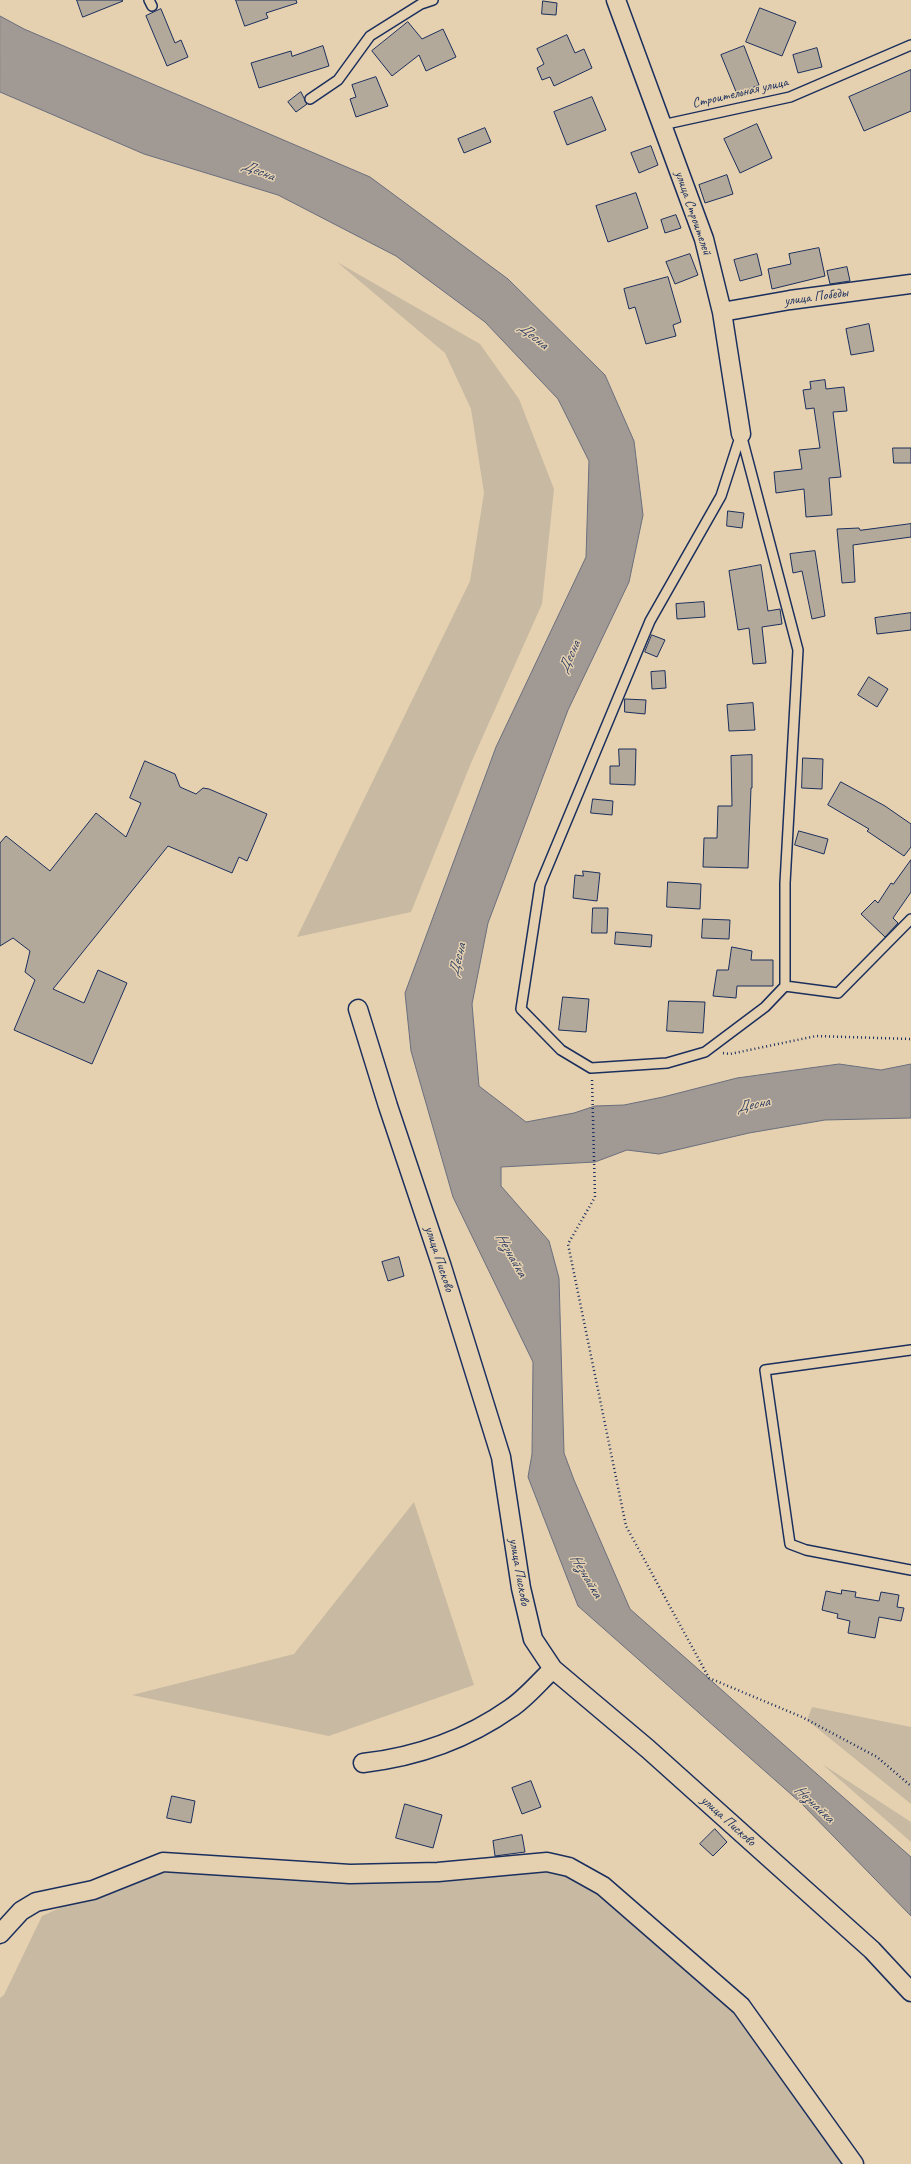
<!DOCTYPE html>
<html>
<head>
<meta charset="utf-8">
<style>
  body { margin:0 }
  canvas { display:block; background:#e5d1af }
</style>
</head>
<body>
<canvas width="911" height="2164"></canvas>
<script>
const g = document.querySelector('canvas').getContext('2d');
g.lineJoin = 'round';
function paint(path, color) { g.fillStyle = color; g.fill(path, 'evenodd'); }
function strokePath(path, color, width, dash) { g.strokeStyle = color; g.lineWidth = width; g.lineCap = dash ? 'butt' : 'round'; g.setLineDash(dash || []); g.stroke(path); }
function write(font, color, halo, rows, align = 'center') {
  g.font = font + ' Caveat,sans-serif'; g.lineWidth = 3; g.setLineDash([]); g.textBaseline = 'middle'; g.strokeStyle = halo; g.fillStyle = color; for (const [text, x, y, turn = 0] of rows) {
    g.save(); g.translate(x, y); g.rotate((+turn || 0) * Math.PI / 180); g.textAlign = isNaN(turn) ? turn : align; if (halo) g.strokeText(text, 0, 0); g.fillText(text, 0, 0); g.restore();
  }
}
paint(new Path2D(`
  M337,262L480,344L519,399L554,489L542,604L471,763L411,912L297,937L470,581L484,493L471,409L445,353Z
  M414,1502L474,1685L329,1736L132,1695L294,1654Z
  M812,1707L911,1727V1804L807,1720Z
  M822,1764L911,1822V1842Z
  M155,1865L429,1876L564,1871L698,1960L849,2164H0V1998L4,1995L42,1916Z`), '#c8b9a3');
const water = new Path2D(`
  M0,16L24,29L370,177L508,279L605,375L634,441L643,515L629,582L568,710L488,923L472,1004L479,1086L526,1122L574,1113L595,1106L624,1105L663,1097L737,1078L839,1064L881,1070L911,1064V1118L825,1120L749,1133L659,1154L627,1150L595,1162L501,1167V1186L549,1241L559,1278L564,1453L574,1480L630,1609L911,1857V1916L801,1803L578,1606L528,1477L532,1454L533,1362L453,1197L411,1051L405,993L496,747L586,557L589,461L558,399L485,322L396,256L278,195L144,154L0,92Z`);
paint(water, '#a09994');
strokePath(water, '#6b6f7e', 1);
const building = new Path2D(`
  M77,0H122L123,1L83,17Z
  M236,0H296L297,3L266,13L268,18L245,26Z
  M543,1L557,3L556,15L542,14Z
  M760,8L796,22L782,56L746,42Z
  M161,9L175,43L181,40L188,57L167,66L146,16Z
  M408,22L422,39L443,29L456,57L426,71L419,55L392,76L372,51Z
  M567,35L575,53L584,49L592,68L554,86L550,77L542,80L537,68L544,64L537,49Z
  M323,46L329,66L259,88L251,63L291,51L292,56Z
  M744,46L759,85L737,94L721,55Z
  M817,48L822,67L798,73L793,55Z
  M911,70V111L864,131L849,97Z
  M376,77L388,106L356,117L350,99L356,97L352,85Z
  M301,92L307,104L296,112L288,102Z
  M592,97L606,130L567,145L554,112Z
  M757,124L772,158L740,173L724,139Z
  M485,128L491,142L464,153L458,139Z
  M651,146L658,165L639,173L631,153Z
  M727,175L733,194L705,203L699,185Z
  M636,193L648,228L608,242L596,206Z
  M676,215L681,228L665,233L661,220Z
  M819,248L825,276L772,289L768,269L791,264L789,254Z
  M690,254L698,275L675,284L666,262Z
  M757,254L762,275L740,281L734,260Z
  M847,267L850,281L830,284L827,271Z
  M668,277L681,322L673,325L676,336L646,344L635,307L629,309L624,289Z
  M869,324L874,351L851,355L846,329Z
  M825,380L826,389L844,387L847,411L833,412L841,477L829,478L832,515L806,517L804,489L776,493L774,472L802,469L799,450L820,448L814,408L806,409L803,390L811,389L810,382Z
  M893,448H911V463H894Z
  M728,511L744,513L742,528L727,526Z
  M911,524V537L853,545L855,582L842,583L837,529L859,528L860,530Z
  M815,551L825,616L812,619L802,571L793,573L790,554Z
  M761,565L768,611L780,609L782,624L762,627L766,663L753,664L749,628L738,630L729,571Z
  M704,602L705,617L677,619L676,604Z
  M911,613V630L877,634L875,618Z
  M652,635L665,640L657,657L645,652Z
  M665,671L666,688L652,689L651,672Z
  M869,677L888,689L877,707L858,695Z
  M625,699L646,700L645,714L625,712Z
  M753,703L755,730L729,731L727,705Z
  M619,749H636L635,785L610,784V766H619Z
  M752,755V788H751L748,868L703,867L704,838H717L718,806H732L731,756Z
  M803,758L823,759L822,789L802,788Z
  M145,761L175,774L180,787L196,794L203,788L209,789L267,814L247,861L239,857L232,873L168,846L53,989L84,1003L98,970L127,983L92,1064L14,1030L35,980L25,972L30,951L13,938L0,946V843L6,836L50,871L96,813L126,837L141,803L130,798Z
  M841,782L885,806L911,824V847L904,856L867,831L869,829L828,805Z
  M593,799L613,801L612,815L591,813Z
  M799,831L828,839L824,854L795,845Z
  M911,860V892L893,918L898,923L885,937L861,914L875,900L878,903L891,883L893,884Z
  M583,871L600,873L597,901L573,898L575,875L583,876Z
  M668,882L701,884L700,909L667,907Z
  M593,908H608L607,933H592Z
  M703,919L730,920L729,939L702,938Z
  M616,932L652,935L651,947L615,944Z
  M732,947L752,951L751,960H773V986H737L736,998L713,996L717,970H728Z
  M563,997L589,999L586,1032L559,1030Z
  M669,1001L705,1002L703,1033L667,1031Z
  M399,1257L404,1276L388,1281L382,1262Z
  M842,1590L856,1592L855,1597L879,1601L881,1592L899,1595L897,1607L904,1608L901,1621L879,1617L875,1638L848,1633L850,1621L837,1618L838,1614L822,1610L826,1591L841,1594Z
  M531,1781L541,1807L522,1814L512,1788Z
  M172,1796L195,1801L191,1823L167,1818Z
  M405,1804L442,1815L433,1848L396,1838Z
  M715,1829L727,1842L713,1856L700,1844Z
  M522,1835L525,1852L495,1856L493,1841Z`);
paint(building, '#b3a99b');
strokePath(building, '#1b2f5e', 1);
const service = new Path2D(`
  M149,0L152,6
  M310,99L338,80L370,36L421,4L433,0
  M662,125L790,97L911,45
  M741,434L721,496L650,621L540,885L521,1009L561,1050L591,1068L667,1063L705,1052L765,1007L785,986
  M741,434L798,650L785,883V986L838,993L911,919
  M911,1350L765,1370L790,1544L806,1550L911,1570`);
const minor = new Path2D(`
  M616,0L704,239L722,312L741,434
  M722,312L790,300L911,284
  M358,1009L388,1106L441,1264L501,1457L521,1588L533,1639L553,1669L648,1749L872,1950L911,1992
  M363,1763C416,1757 467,1739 511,1708C526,1698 539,1682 553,1669
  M0,1934L21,1911L36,1902L93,1890L163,1862L350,1874L438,1872L547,1862L569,1867L603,1886L741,2006L854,2164`);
strokePath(service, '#1b2f5e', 12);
strokePath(minor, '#1b2f5e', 21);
strokePath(new Path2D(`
  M723,1053L730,1054L816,1036L911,1039
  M592,1080L595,1197L568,1244L626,1526L709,1678L802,1717L877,1757L911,1786`), '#1b2f5e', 2.5, [1, 3]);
strokePath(service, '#e5d1af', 9);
strokePath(minor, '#e5d1af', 18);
write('14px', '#1b2f5e', '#e5d1af', [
  ["Строительная улица",740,93,-13],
  ["улица Строителей",693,213,71],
  ["улица Победы",816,297,-8],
  ["улица Писково",439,1259,72],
  ["улица Писково",519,1572,80],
  ["улица Писково",728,1821,42]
]);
write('italic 15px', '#2f3f66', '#e5d1af', [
  ["Десна",258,171,22],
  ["Десна",533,336,39],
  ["Десна",570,657,-66],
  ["Десна",458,960,-76],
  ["Десна",753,1105,-11],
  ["Незнайка",511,1255,60],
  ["Незнайка",586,1576,59],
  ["Незнайка",814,1804,43]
]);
</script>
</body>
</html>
